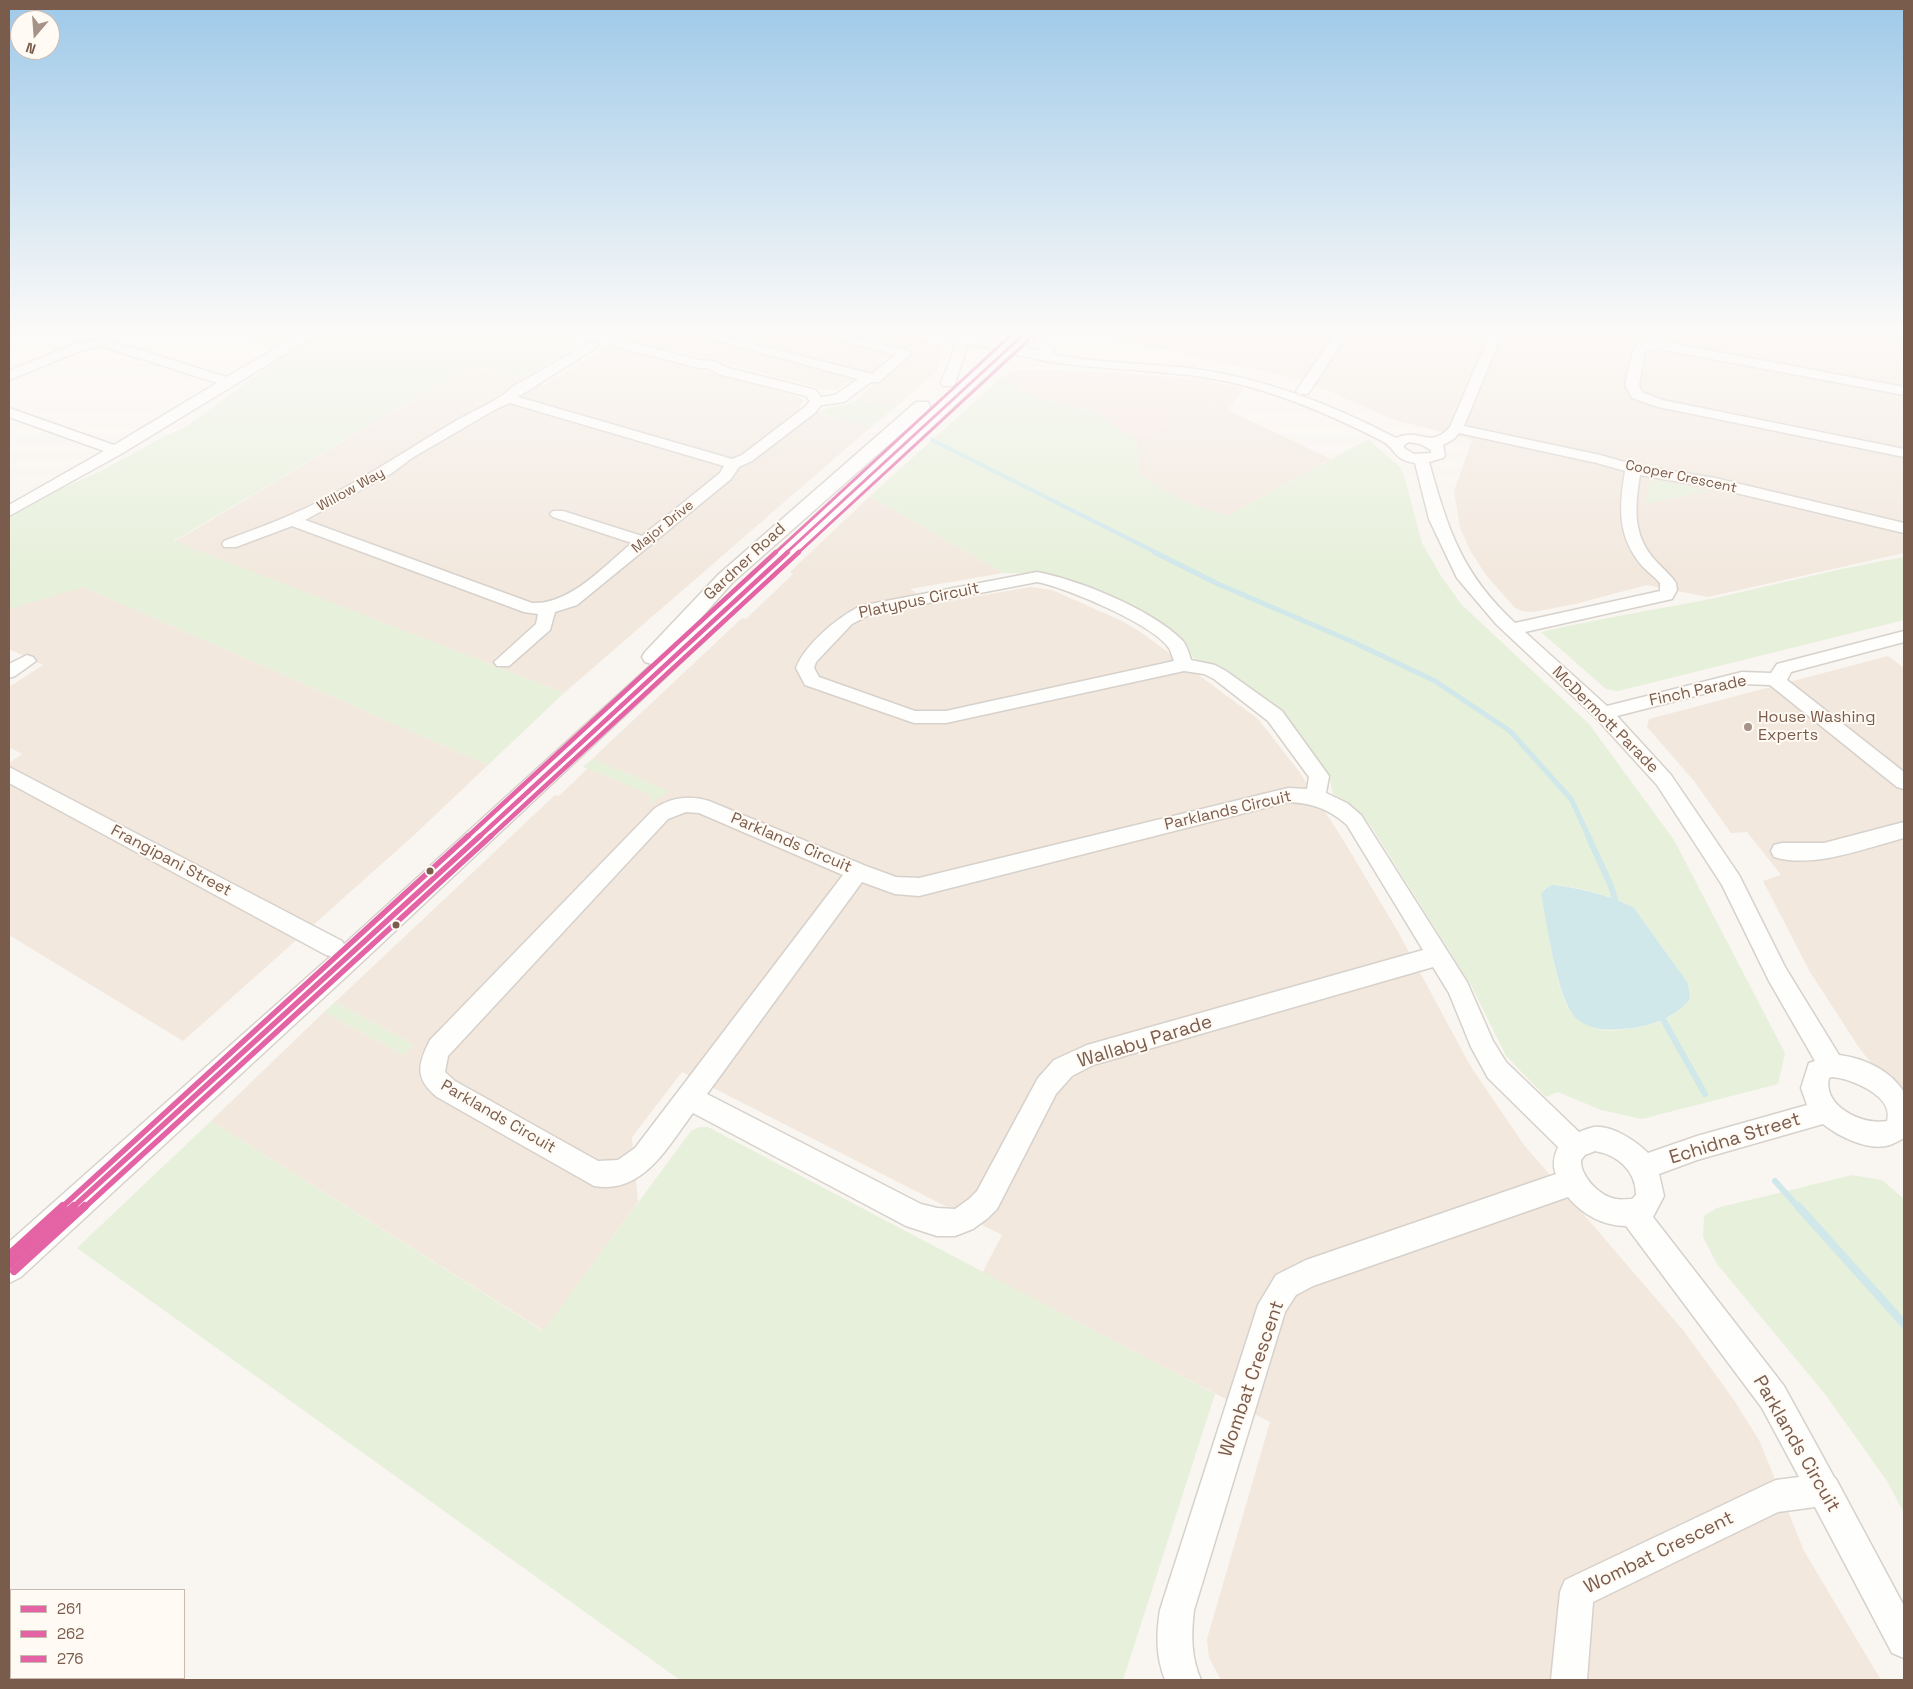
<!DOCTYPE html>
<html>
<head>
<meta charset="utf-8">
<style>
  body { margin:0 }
  #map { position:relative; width:1913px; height:1689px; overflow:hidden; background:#f9f5f0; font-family:"Space Grotesk",sans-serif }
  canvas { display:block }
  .frame { position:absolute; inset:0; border:10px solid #7a5c4d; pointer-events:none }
  .legend { position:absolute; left:10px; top:1589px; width:175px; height:90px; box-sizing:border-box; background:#fffaf3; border:1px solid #cabbb1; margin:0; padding:6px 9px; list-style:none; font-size:15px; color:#7a5c4d }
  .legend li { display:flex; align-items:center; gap:10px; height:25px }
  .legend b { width:25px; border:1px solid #cabbb1 }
  .north { position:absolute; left:10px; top:10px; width:50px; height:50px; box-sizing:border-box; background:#fffaf3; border:1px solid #cabbb1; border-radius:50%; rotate:198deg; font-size:14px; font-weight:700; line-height:20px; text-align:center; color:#7a5c4d }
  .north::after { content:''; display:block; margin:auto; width:18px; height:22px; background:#a69286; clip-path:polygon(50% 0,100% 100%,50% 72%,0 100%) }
</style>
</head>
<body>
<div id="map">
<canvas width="1913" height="1689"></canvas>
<div class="frame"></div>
<ul class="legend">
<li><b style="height:6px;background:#e463a4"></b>261</li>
<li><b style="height:6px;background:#e463a4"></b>262</li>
<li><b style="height:6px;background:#e463a4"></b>276</li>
</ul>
<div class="north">N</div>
</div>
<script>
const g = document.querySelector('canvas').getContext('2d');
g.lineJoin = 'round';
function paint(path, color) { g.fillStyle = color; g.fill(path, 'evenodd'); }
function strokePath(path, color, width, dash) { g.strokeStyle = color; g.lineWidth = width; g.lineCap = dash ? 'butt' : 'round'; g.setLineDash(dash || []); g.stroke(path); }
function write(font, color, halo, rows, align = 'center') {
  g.font = font + ' "Space Grotesk",sans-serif'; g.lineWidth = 4; g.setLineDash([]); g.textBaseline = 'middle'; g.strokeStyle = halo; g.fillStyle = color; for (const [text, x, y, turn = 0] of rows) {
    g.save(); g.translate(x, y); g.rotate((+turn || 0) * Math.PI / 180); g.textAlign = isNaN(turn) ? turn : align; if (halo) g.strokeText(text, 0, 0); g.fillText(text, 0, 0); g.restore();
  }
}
paint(new Path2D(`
  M230,334H299L273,347Z
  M617,334H901L937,343L941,348L938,370L895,408L857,399L873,385L852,380L837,390H827L667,348L652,357L800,397L804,401L798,408L871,427L564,693L174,542L471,365L544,385L624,336Z
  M1092,334H1861L1904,342V553L1708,597L1647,585L1575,604L1533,612L1522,611L1515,608L1486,575L1470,550L1460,528L1454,491L1472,440L1394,420L1331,392L1293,378Z
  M1167,403L1202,405L1228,410L1331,459L1227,516L1181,500L1139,474L1136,442L1123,433L1148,434L1164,404Z
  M870,496L1003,573L910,589L934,604L1030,587L1052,590L1122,621L1142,633L1258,719L1298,770L1342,838L1397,930L1471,1067L1524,1145L1683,1330L1734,1400L1760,1442L1804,1551L1881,1680H1221L1209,1658L1207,1639L1270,1422L982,1273L1002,1235L682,1072L632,1137L638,1202L544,1331L211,1121L324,1012L404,1055L414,1045L335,1002L555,795L559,796L588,768L650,794L668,791L592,759L742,618L746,619L793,574L790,572Z
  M41,568L488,765L412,837L183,1041L9,935V763L22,754L9,747V687L43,665L9,649V586Z
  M1888,656L1904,668V1103L1860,1049L1810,972L1763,881L1781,875L1747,832L1731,833L1694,781L1647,727L1649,719Z`), '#f2e8de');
paint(new Path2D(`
  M1021,369L1150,375L1205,380L1244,388L1228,410L1202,405L1167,403L1164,404V428L1148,434L1123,433L1096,413L1030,395L1003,376Z`), '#f6e8e1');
paint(new Path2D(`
  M326,334H559L574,338L578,342L576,347L522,379L471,365L174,541L564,693L488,765L84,587L9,609V512L103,470L163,437L184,428L287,353Z
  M1003,376L1030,395L1096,413L1136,442L1139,474L1181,500L1227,516L1368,439L1399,466L1404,475L1422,543L1441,576L1461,604L1589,724L1674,840L1785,1053L1778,1084L1642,1119L1601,1110L1558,1092L1546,1097L1506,1056L1472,987L1371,826L1354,807L1333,794L1329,776L1220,669C1206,664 1192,662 1186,647L1141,612L1048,574L1003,573L870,496ZM1552,885C1570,885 1619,897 1634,908L1688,983L1690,999C1677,1017 1655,1025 1634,1028C1624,1029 1613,1032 1603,1030C1590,1028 1575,1020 1568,1008C1554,980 1550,934 1543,903L1542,894L1545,888Z
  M857,399L895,408L871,427L819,413C833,402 844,409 857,399Z
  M1659,480L1708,491L1646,504L1649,483Z
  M1904,557V620L1618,691L1606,689L1541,632C1597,619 1654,610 1710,599C1775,585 1839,568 1904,557Z
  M592,759L669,791L652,803L650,794L583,767Z
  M335,1002L414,1045L404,1055L324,1012Z
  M211,1121L543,1331L691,1131L699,1127H708L1215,1394L1123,1680H680L77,1248Z
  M1852,1175L1882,1180L1904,1199V1513L1887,1481L1825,1394L1717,1264L1703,1237L1704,1216L1717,1208Z`), '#e7f0db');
paint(new Path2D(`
  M1552,885C1570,886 1619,897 1634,908L1688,983L1690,999C1677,1016 1654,1025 1634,1028C1614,1030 1593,1033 1576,1018C1557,1000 1547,922 1541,894L1546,888Z`), '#d0e8ea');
strokePath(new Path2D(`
  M932,440L1157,553`), '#d0e8ea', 4);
strokePath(new Path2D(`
  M1154,552L1218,584L1353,642L1435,681L1510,731L1571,799L1589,837`), '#d0e8ea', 5);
strokePath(new Path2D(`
  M1588,836L1611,886L1617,906
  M1660,1014L1705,1094
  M1775,1181L1799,1208`), '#d0e8ea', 6);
strokePath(new Path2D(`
  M1798,1206L1904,1324`), '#d0e8ea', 8);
const minor = new Path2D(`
  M301,334H318L121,454L9,516V505L104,451L9,417V408L114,445L217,383L101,346L80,351L9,380V371L72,345L102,338L226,377Z
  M692,334H714L872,374L895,355L819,334H842L910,351L911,354L879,382H871L844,402L821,405L816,412L752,461L739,467L731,479L577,605L555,612L550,630L509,666H497L494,662L536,624L538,614L524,612L292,526L236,547H224L222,544L224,541C255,529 287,518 316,503C364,479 408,449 454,422C470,412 501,400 512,387L589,343H597L599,346L518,397L732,459L742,455L806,406L810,401L806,396L718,374L707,368H699L613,346L611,343L613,340L617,339L699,360L714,361L728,368L816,390L821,397L835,395L858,379ZM510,403L724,466L720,473L642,536L563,511H553L550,514L553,517L632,543C604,566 570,605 532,603L305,520L392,473L412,458L496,409Z
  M937,334H962L1042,351L1034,340V334H1046V340L1054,351L1053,354C1099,364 1149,363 1196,369C1267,379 1333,405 1396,438C1421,427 1429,450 1450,427L1490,334H1502L1464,426L1600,455L1635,465L1715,478L1904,523V533L1715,488L1640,475C1635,506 1632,535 1655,560C1662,568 1670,574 1676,583L1677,590L1672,599L1525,632L1607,706L1742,672L1771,673L1777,664L1904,631V642L1791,672L1787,680L1904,772V789L1897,787L1770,685L1742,684L1617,716L1671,775L1739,875L1785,967L1839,1055C1864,1058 1890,1070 1904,1092V1138C1898,1141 1892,1145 1886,1146C1866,1150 1838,1136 1823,1124L1697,1160L1659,1174L1664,1196L1653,1217L1784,1386L1834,1477L1836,1479L1904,1606V1658L1892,1653L1815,1507L1778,1512L1593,1602L1587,1680H1551L1560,1592L1565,1580L1765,1485L1776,1480L1799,1477L1762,1408L1626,1226C1603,1226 1582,1214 1568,1197L1313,1286L1296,1295L1285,1312L1194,1610C1191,1635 1191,1657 1201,1680H1165C1156,1657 1156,1635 1160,1610L1258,1305L1276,1275L1306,1260L1556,1174C1552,1165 1554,1156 1558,1147L1488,1078L1471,1047L1449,993L1433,967L1093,1065L1072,1076L1056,1094L997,1209L988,1218L973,1229L955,1236H937L906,1226L693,1113C668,1146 643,1195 594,1186L437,1097C414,1078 418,1064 430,1040L654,809C671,797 689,795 709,801L866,866L896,877L919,878L1288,788L1307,789L1309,777L1268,721L1214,679L1204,674L1184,671L946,723H914L805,685L796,668C805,644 837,618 860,606L1037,572C1079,580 1151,609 1182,640C1187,645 1189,654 1191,660L1215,665L1226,671L1282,711L1329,776L1326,793L1347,803L1361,815L1467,982L1493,1041L1506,1062L1579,1132C1584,1130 1589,1128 1594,1127C1612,1125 1636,1141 1648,1153L1697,1136L1807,1105L1801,1088L1809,1063L1815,1061L1769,981L1722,885L1657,785L1596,718L1496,624L1457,578L1429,519L1415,463C1392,459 1397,449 1382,441C1343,421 1303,403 1260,390C1198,370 1130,372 1066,364C1032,360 999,350 966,343L967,347L955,383L953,386H943L941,383L955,347L952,340ZM1459,433L1597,463L1625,471C1619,508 1617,537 1643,567C1648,572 1655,577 1660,583V591L1515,623C1462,574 1448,530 1429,462L1443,458L1445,455L1443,445L1454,439ZM1409,442L1420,444L1431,450V453L1414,454L1404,448V445ZM1037,582C1065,587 1152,624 1168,647C1171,650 1172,657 1174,661L946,711H915L819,677L814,668L816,662L852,624L871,614ZM1288,802C1312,803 1329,809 1347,825L1423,950L1087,1045L1054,1060L1038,1078L977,1191L969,1199L955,1209L937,1208L921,1204L707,1094L862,882L895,894L919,896ZM686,812L699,813L843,875L635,1148L618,1160L598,1161L455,1081L445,1072L448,1056L668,819ZM1832,1077C1850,1078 1895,1096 1887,1121C1863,1126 1822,1106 1829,1078ZM1595,1151C1618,1155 1636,1171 1636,1195L1632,1199C1627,1199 1621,1200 1616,1199C1599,1196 1580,1176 1581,1160L1585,1155Z
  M1335,334H1348L1308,394H1298L1296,391Z
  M1887,334H1904V340L1889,337Z
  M1659,341L1904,387V395L1659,349L1645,351L1639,385L1642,392L1662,400L1904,449V457L1658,407L1632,398L1625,385L1633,350L1638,344Z
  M27,655L33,657L36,661L15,676L9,678V664Z
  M9,767L342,941L346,948L342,955L334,957L326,955L9,783Z
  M1904,822V838C1866,848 1813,869 1774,857L1771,851L1774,845L1782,843H1824Z`);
const tertiary = new Path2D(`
  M1015,334H1031L360,964L21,1277L9,1283V1242L340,948L652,664L645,662L642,657L645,652L718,575L916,402H928L930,406L928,410L732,583L693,627Z`);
strokePath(minor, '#d7d1cb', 3);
strokePath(tertiary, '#d7d1cb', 3);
paint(minor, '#fefefd');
paint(tertiary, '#fefefd');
strokePath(new Path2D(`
  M786,553L1024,334`), '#e463a4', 3);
strokePath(new Path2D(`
  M479,837L788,552`), '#e463a4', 4.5);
strokePath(new Path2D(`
  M72,1208L480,836`), '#e463a4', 5.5);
strokePath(new Path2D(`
  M9,1265L74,1206`), '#e463a4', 8);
strokePath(new Path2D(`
  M798,553L1029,340`), '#e463a4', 3);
strokePath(new Path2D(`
  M490,837L799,552`), '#e463a4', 4.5);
strokePath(new Path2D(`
  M84,1208L491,836`), '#e463a4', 5.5);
strokePath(new Path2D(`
  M14,1271L85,1206`), '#e463a4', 8);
strokePath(new Path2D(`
  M775,553L1012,334`), '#e463a4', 3);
strokePath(new Path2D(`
  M467,837L776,552`), '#e463a4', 4.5);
strokePath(new Path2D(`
  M61,1208L468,836`), '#e463a4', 5.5);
strokePath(new Path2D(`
  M9,1255L63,1206`), '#e463a4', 8);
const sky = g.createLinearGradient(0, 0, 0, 571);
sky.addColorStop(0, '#9ec9e9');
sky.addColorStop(0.58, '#fcfaf8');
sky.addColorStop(1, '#fcfaf800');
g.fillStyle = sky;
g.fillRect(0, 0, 1913, 571);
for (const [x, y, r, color] of [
  [1748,727,5,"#a69286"],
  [430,871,4.5,"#7a5c4d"],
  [396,925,4.5,"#7a5c4d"]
]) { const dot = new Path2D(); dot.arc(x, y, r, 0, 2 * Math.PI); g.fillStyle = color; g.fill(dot); strokePath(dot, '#fffaf3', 2); }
write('14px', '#7a5c4d', '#fffaf3', [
  ["Cooper Crescent",1681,477,12],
  ["Willow Way",351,490,-29],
  ["Major Drive",663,527,-39]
]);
write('16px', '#7a5c4d', '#fffaf3', [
  ["Gardner Road",745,562,-43],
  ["Platypus Circuit",919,601,-12],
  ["Finch Parade",1698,691,-12],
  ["McDermott Parade",1605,720,45],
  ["Parklands Circuit",1228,811,-13],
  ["Parklands Circuit",791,843,23],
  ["Frangipani Street",171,861,28],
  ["Parklands Circuit",498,1117,30]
]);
write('16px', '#7a5c4d', '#fffaf3', [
  ["House Washing",1758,718],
  ["Experts",1758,736]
], 'left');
write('19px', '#7a5c4d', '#fffaf3', [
  ["Wallaby Parade",1145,1042,-17],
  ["Echidna Street",1735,1139,-17],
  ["Wombat Crescent",1252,1379,-71],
  ["Parklands Circuit",1796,1444,60],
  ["Wombat Crescent",1659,1553,-26]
]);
</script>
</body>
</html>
